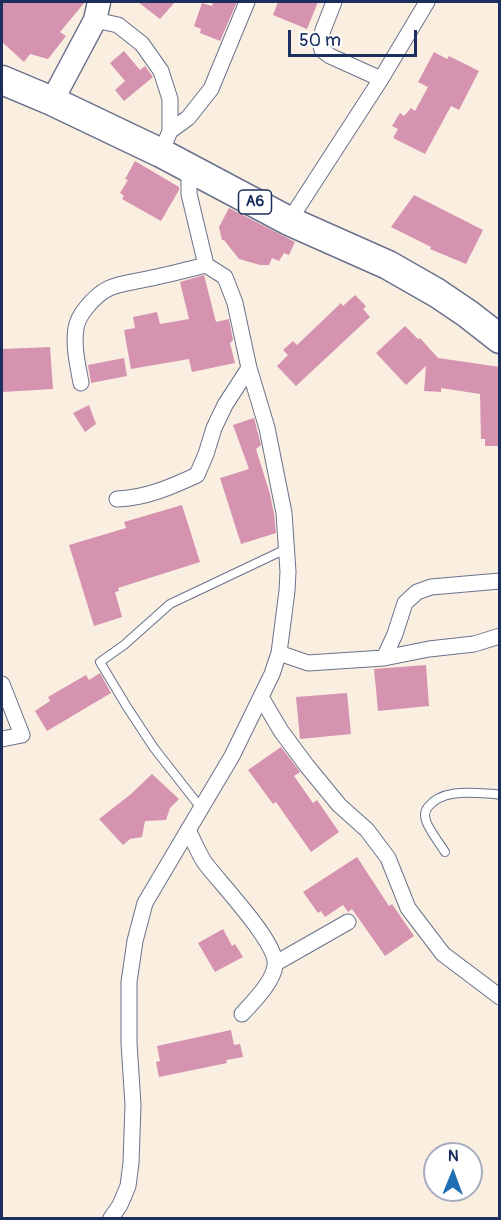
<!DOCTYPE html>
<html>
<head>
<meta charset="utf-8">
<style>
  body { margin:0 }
  #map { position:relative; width:501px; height:1220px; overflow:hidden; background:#faeee1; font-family:Pangolin,sans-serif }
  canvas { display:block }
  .frame { position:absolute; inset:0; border:3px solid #1b2f5e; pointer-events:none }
  .north { position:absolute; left:423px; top:1142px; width:60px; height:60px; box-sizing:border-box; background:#fff; border:2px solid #a4acbf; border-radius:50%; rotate:1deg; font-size:16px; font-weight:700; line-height:24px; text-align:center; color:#1b2f5e }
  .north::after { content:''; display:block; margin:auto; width:21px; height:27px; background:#1f6fb2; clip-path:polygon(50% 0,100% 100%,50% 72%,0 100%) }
  .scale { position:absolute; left:288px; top:30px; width:129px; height:27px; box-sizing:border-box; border:3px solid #1b2f5e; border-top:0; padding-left:8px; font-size:18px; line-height:21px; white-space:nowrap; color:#1b2f5e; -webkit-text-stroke:4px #fff; paint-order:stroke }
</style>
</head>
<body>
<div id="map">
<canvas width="501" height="1220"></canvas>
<div class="frame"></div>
<div class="north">N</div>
<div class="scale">50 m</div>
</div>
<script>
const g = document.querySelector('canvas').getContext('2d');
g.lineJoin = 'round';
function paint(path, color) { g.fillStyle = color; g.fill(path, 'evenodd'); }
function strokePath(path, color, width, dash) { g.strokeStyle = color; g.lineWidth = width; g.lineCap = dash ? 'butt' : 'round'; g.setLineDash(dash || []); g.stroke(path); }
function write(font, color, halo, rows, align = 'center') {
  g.font = font + ' Pangolin,sans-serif'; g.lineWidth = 5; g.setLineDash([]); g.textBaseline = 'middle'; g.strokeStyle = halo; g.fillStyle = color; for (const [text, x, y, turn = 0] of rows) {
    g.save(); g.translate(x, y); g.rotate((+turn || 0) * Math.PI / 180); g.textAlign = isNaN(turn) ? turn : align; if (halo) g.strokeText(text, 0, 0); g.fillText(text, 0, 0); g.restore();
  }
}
paint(new Path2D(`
  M2,2H85L60,32L66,36L48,59L30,54L24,62L2,42Z
  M138,2H175L160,19Z
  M213,2H237L220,41L200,33L201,29L194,26L202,3L212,6Z
  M278,2H318L307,29L273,15Z
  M124,51L140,70L145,66L153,77L124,101L115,90L125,81L110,63Z
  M434,52L447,59L449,56L479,71L459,110L451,106L425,154L393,138L398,129L392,126L400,113L404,116L411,108L415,111L428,87L418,82Z
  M135,161L179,187V190L161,221L122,199L124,196L120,193L128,180L125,179Z
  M414,195L483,230L466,264L430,249L431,247L391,227Z
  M229,208L295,242L289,255L284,253L279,261L272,258L269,265H260L239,259L224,240H222L219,227Z
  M204,275L216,322L229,319L233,340L230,343L235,363L192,372L189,359L131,369L124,330L135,328L133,317L157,312L160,324L189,319L180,282Z
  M355,295L366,306L363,309L370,317L296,386L277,366L288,355L283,350L293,341L297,345L341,303L343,306Z
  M405,326L418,339L420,338L438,358L500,367V446H485V439H481L480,394L441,388V392L424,391L426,366L406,385L376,353Z
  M50,347L53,389L2,392V349Z
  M124,358L127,376L91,383L88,365Z
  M89,405L96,424L85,432L73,413Z
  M254,418L261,445L256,449L270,494L274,514L276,533L241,544L220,478L249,469L233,425Z
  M182,505L200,562L118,588L119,591L115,592L122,617L94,626L69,545L126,528L124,522Z
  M426,665L429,706L378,711L374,669Z
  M100,673L111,693L47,731L35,711L50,701L48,697L86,675L89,680Z
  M347,693L351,734L300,739L296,697Z
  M281,747L300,772L294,776L313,803L317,800L339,832L311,852L276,802L273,804L248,770Z
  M152,774L179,799L170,808L166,820L145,821L142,837L130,839L123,845L99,819L131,794Z
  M357,857L389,906L392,904L414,936L385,956L352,909L348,912L343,905L325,917L321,911L318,913L303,892Z
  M223,929L232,946L235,944L243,957L215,972L198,943Z
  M231,1030L234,1045L240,1044L243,1057L226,1060L227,1063L159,1077L156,1062L160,1061L157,1046Z`), '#d593b0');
const lane = new Path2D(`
  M201,808L154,748L127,707L100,662L124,645L170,604L286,549
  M445,852C440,844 427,827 426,820C424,815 425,811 428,807C443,788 474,793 495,794L500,795`);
const street = new Path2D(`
  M334,2L323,30L320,42L322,50L330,56L381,79
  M95,20L118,25L142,44L161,71L170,99V131
  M161,153L170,131L188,118L211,89L247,2
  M289,221L381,79L427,2
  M81,383C78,366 73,346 76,328C77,321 82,313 86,308C106,283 119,285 147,279C167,275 186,270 206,265
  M117,499C146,498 171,487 197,475L206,454L214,428L225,405L249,368
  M279,653L308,663L384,658L429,649L474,644L500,636
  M384,658L395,634L405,603L417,592L431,587L500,581
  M2,684L22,735L2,739
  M261,697L281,731L307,766L339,805L367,830L388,858L408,908L443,954L500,997
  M188,830C194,841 198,853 205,863C219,882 278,943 275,965C274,981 253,1002 242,1014
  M276,963L348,922
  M111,1218L120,1205L128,1186L131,1163L133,1105L129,1043V982L135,941L145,903L232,756L272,674L279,653L287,591L288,572L284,513L267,428L249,368L235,303L225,277L206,265L189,194V168`);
const secondary = new Path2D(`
  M52,101L95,20L99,2`);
const highway = new Path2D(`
  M2,80L52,101L161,153L289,221L388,265L437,293L468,314L500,339`);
strokePath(lane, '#69728c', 10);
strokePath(street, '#69728c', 17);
strokePath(secondary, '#69728c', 25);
strokePath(highway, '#69728c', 31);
strokePath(lane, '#fff', 8);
strokePath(street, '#fff', 15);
strokePath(secondary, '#fff', 22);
strokePath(highway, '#fff', 28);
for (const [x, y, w] of [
  [255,202,33]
]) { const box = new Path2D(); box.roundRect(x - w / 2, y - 12, w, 24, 4.5); g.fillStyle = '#fff'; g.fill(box); strokePath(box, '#1b2f5e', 1.5); }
write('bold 15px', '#1b2f5e', null, [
  ["A6",255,202]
]);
</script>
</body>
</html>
